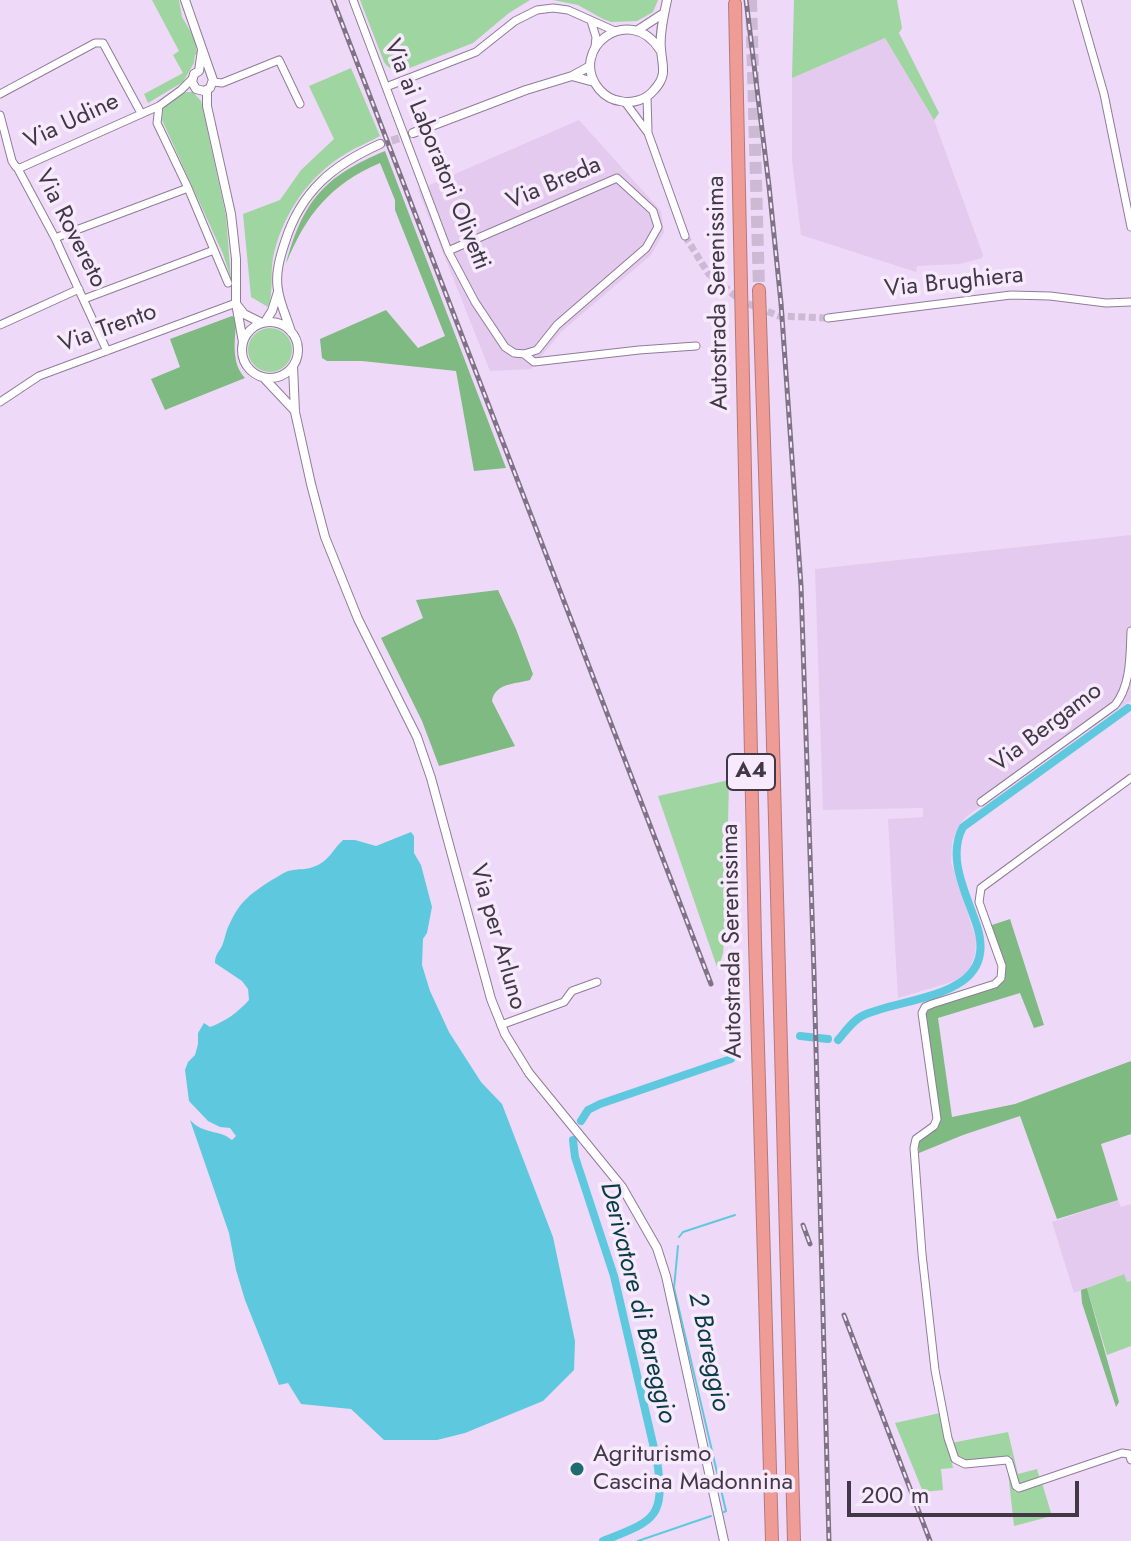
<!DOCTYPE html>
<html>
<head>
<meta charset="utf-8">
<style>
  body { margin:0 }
  #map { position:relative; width:1131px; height:1541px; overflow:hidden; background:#efd9f8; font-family:Jost,sans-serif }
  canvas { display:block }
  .scale { position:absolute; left:847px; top:1481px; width:232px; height:36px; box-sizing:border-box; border:4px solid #413845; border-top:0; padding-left:10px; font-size:24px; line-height:28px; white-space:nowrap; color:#413845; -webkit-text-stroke:6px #f7eafd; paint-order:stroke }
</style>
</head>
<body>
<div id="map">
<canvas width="1131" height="1541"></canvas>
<div class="scale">200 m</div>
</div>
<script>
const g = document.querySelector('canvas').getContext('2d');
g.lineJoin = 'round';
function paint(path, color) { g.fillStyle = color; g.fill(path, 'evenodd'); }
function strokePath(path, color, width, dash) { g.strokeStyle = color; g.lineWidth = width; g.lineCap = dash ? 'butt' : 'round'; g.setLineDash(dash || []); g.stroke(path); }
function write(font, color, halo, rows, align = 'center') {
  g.font = font + ' Jost,sans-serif'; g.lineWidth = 7; g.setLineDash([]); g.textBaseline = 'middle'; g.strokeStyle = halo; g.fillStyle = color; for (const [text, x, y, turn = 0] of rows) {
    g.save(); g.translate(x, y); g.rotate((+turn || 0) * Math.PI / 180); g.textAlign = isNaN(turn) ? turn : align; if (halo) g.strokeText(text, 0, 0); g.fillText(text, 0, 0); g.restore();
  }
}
paint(new Path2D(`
  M885,38L934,120L983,255L982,258L960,264L917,266L916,272L801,235L792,160V78Z
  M579,120L661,211L664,232L651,255L561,332L531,369L490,371L418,190Z
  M1131,535V700L967,816L960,824L952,842L951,862L976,939L975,955L969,971L955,981L898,998L888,819L923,817V808L823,810L815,569Z
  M1118,1200L1121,1207L1131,1204V1281L1127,1283L1123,1274L1074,1293L1052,1222Z`), '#e4caee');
paint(new Path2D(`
  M152,0H179L182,17L195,39L197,54L195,55L194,63L183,82L148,103L144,94L183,73L173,55L179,51Z
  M360,0H530L509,13L473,43L402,71C393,71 389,69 384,62Z
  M553,0H658L653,12L637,21L611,22L603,19L578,5Z
  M794,0H897L902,28L899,33L939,113L934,120L885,38L792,78Z
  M351,68L380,136C365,144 350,150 336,160C304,183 281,219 273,258C270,274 274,291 268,307L251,297L243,214L280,200L301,170L334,139L309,86Z
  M186,92H193L201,101L226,216L231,279L223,254L162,120L163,106Z
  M248 350a22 22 0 1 1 44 0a22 22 0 1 1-44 0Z
  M729,780L726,912L723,953L718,970L658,796Z
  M1124,1274L1127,1282L1131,1281V1346L1107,1355L1087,1288Z
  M940,1413L953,1468L941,1469L943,1490L923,1492L895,1423Z
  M1008,1432L1018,1474L1037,1469L1040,1479L1020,1485L1018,1483L1011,1456L964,1462L957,1459L951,1443Z
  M1007,1463L1009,1464L1015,1492L1042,1483L1052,1516L1014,1526Z`), '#9fd5a1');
paint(new Path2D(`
  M385,151L506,468L474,471L456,371L362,361H327L322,358L320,339L386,310L418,348L445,336L395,210V200L380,163C331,184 306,214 286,264C303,200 325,176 385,151Z
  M232,316L234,317L236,322C235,342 231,363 245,378L165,410L151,379L180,367L170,339Z
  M498,590L516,629L533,674L530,680C515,684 495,683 492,701L515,746L439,766L422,721L381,638L423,618L416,600Z
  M1010,919L1044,1025L1034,1028L1020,993L938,1018L952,1117L1015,1104L1131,1061V1134L1101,1144L1118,1200L1057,1219L1020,1116L963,1135L919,1153L918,1141L940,1118L924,1017L927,1008L1001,981L992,925Z
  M1087,1288L1119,1402L1116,1407L1082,1303L1081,1290Z`), '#7eba81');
paint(new Path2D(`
  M411,832L414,836V853L421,865L432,907L427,933L423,939L422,965L430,991L449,1032L481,1082L502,1104L553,1237L575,1341L574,1370L543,1401L465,1433L437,1440H384L351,1409L301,1404L288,1383L279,1385L245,1300L236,1270L229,1233L190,1120C204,1135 219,1129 232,1140L236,1136L230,1128L220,1127L208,1121L189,1101L185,1070L188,1062L195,1055L198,1044V1033L204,1023L210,1027C226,1021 237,1013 249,1000L248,989L242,981L215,963C215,955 218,953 222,946C225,939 226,930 230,923C240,902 248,896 267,883C274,879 281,874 288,871C299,868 306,871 318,865C330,859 333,849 343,840H355L376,846Z`), '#5ec9de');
strokePath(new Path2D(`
  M679,1237L683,1232L735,1215
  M678,1246L674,1288L726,1511L724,1512
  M638,1541L711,1516`), '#5ec9de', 2);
strokePath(new Path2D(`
  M800,1036L828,1039
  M838,1040C845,1032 854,1019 864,1015C907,996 1000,998 977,926C967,895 946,858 963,827L1128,708
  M581,1121L588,1110L600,1104L731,1059
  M573,1140L575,1157L614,1276L657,1461C666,1519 653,1521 603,1541`), '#5ec9de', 8);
strokePath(new Path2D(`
  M685,236L708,273L741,301L779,316L828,318`), '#ccb9d4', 7, [7, 3.5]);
strokePath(new Path2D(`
  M380,144L410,135`), '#ccb9d4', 8, [8, 4]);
strokePath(new Path2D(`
  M751,0L759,290`), '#ccb9d4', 12, [12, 6]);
const minor = new Path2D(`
  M353,0L448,251L475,302L505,347L514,353L524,354L537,350L557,325L646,248L658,227L653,211L617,178L448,251
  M1077,0L1104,94L1131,227
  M591,21L596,37L595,47
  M213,82L222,83L279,60L300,104
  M386,87L476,52L515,21L537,10L553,8L568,10L615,31
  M0,94L95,43H103L141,113
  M647,97L648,131
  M625,102L648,133L685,236
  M159,106L157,123L188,188L228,283
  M0,115L12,161L16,167L20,168L159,106L181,90L192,79
  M18,169L55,238L107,351
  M55,238L188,188
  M84,299L214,250
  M828,318L1011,295L1050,296L1106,303L1131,302
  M0,325L79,289
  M524,354L534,362L639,350L696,346
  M0,402L39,376L236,303
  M1131,778L981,888L979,902L1002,966L1001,978L995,984L932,1004L925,1007L922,1013L937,1119L934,1126L916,1139L914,1148L922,1254L935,1370L948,1438L955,1459L965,1464L1007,1460L1009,1462L1016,1486L1019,1488L1122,1453L1129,1454L1131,1460
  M981,802L1115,705C1131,685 1130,656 1131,631
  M501,1025L564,1002L572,991L597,982`);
const tertiary = new Path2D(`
  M185,0L213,80L210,88L204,91L196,89L192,82L194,74L199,71L202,50
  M638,30L664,13
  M660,50C629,1 567,50 599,89C605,96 612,100 620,101C632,104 646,100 654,90C668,75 662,66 661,49C659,34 664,15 667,0
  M572,76L594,82
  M207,90V106L231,214L236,259V303L243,342
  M413,133L526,90L572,76L590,66
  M237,305L244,314L262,323
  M265,322L272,311L278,292
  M242 350a28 28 0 1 1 56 0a28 28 0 1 1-56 0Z
  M291,332C287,318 280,304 278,290C275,274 280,257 285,242C301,191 333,165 380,144
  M293,366L295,412L311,484L325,537L358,619L417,737L431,778L491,999L505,1034L529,1073L622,1187L657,1248L666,1276L724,1541
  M264,378L295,411`);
const motorway = new Path2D(`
  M735,4L755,942L772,1541
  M759,290L769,593L794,1541`);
strokePath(minor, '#907c98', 9);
strokePath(tertiary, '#907c98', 10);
strokePath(motorway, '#b3797a', 14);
strokePath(minor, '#fff', 7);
strokePath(tertiary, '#fff', 8);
strokePath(motorway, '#f09c96', 12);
const rail = new Path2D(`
  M333,0L711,984
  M746,0L769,186L781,303L801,586L814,973L829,1541
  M803,1225L810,1244
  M844,1315L930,1541`);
strokePath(rail, '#817387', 5);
strokePath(rail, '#f7eafd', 2, [6]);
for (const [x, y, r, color] of [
  [577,1469,8,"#1f6b70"]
]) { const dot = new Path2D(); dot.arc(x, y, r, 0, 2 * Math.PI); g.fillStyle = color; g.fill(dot); strokePath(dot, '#f7eafd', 3); }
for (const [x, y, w] of [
  [751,772,48]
]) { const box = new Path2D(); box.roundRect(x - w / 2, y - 18, w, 36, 6); g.fillStyle = '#f7eafd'; g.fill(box); strokePath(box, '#413845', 2); }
write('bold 22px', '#413845', null, [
  ["A4",751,772]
]);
write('24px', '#413845', '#f7eafd', [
  ["Via Udine",72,122,-25],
  ["Via ai Laboratori Olivetti",436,155,68],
  ["Via Breda",554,184,-23],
  ["Via Rovereto",70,229,63],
  ["Via Brughiera",954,283,-6],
  ["Autostrada Serenissima",719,293,-91],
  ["Via Trento",108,329,-20],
  ["Via Bergamo",1047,728,-37],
  ["Via per Arluno",497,937,74],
  ["Autostrada Serenissima",733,941,-91]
]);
write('24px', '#413845', '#f7eafd', [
  ["Agriturismo",593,1455],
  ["Cascina Madonnina",593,1483]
], 'left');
write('italic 26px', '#083c45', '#f7eafd', [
  ["Derivatore di Bareggio",637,1303,76],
  ["2 Bareggio",708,1352,78]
]);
</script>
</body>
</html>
